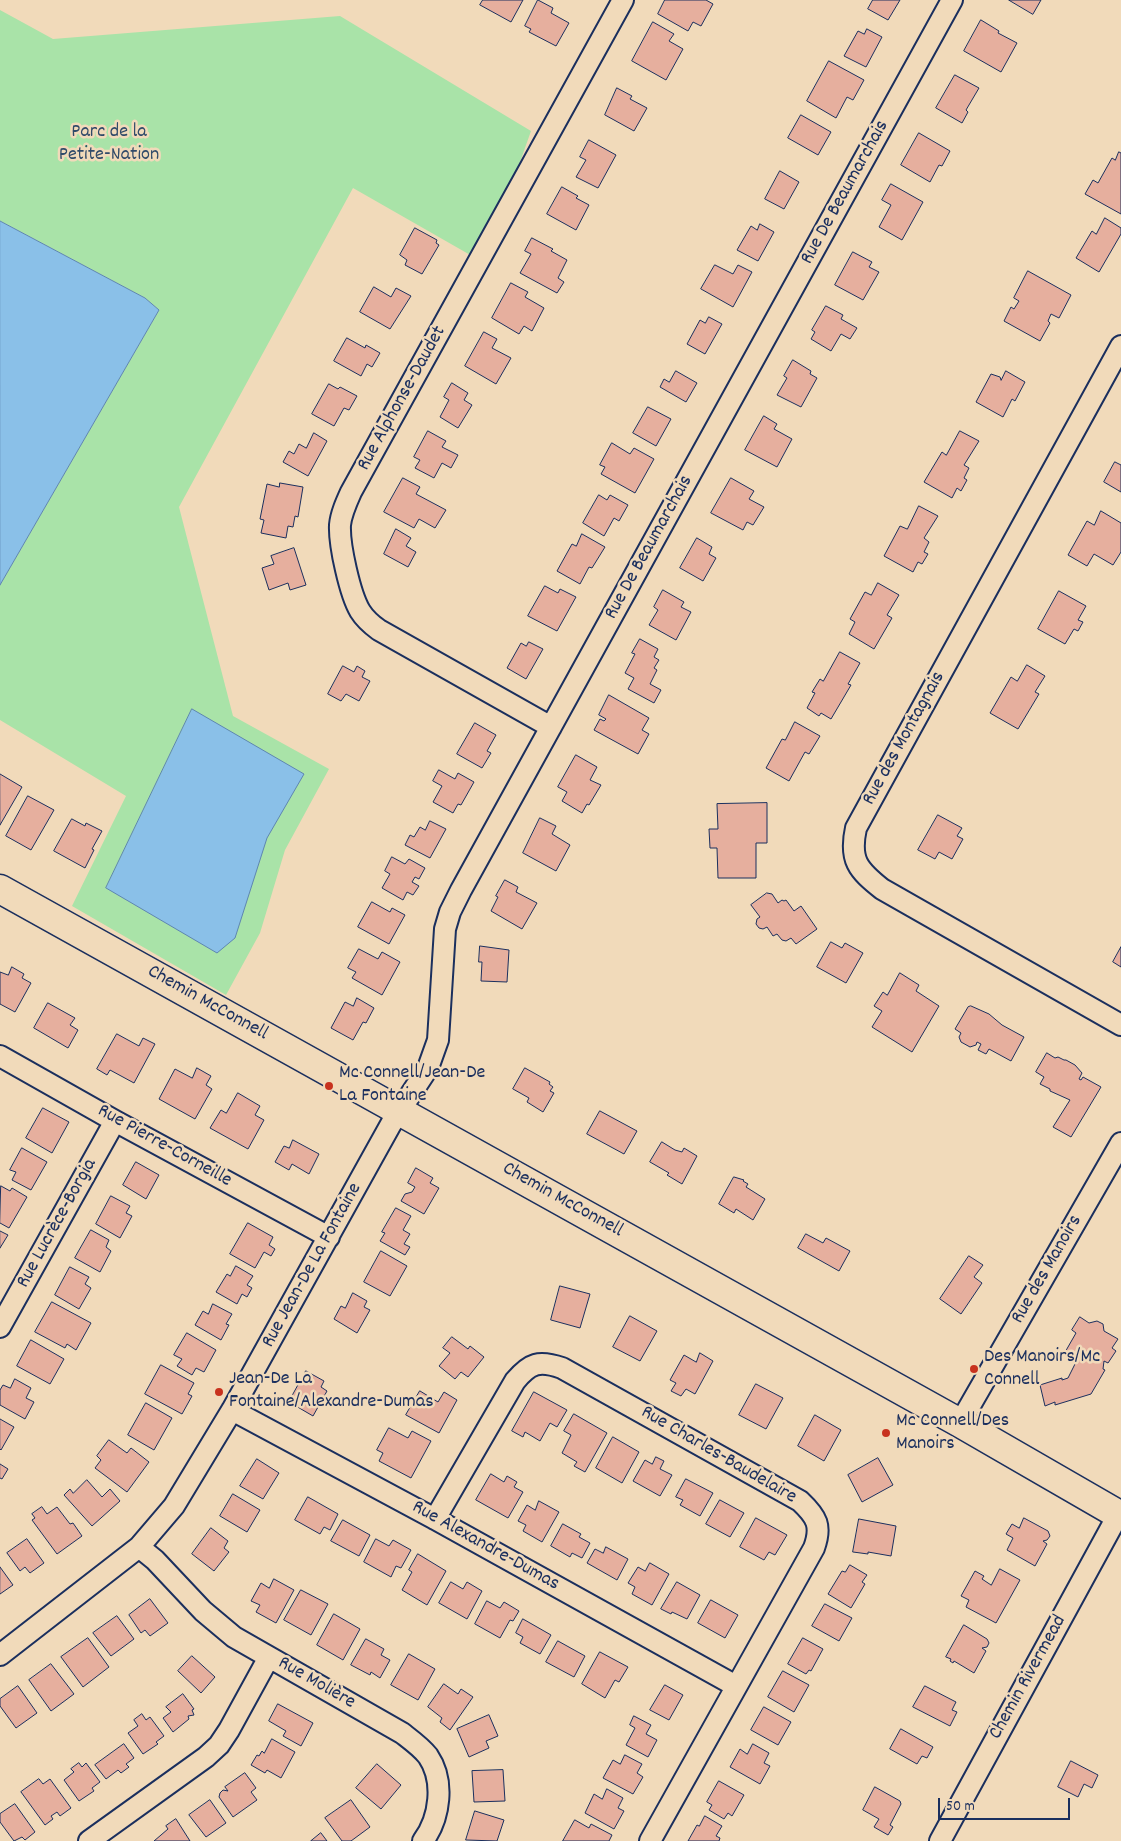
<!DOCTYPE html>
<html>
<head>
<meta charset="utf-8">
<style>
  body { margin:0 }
  #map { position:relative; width:1121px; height:1841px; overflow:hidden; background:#f1daba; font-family:Dekko,sans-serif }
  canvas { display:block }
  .scale { position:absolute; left:938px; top:1798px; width:132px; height:22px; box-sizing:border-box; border:2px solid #1b2f5e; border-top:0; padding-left:6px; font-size:15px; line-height:18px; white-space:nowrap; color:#1b2f5e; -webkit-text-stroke:4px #f1daba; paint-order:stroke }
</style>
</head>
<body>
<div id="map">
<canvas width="1121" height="1841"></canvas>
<div class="scale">50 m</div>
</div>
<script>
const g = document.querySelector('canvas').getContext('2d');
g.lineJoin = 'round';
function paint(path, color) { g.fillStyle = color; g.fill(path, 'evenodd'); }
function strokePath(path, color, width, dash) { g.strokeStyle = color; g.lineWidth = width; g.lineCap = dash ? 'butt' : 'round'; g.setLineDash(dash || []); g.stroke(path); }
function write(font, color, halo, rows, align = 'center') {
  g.font = font + ' Dekko,sans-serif'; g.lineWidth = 5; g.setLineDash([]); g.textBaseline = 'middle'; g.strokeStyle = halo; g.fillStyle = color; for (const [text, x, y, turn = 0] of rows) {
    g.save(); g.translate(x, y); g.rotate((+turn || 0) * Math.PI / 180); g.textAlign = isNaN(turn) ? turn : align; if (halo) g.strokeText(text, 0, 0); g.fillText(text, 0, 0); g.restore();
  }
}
paint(new Path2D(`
  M0,10L53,39L340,16L531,131L497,227L479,260L353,188L179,507L233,716L329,769L285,850L260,933L226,995L72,906L126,796L0,720V585L159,310L145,298L0,221Z`), '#a9e3a8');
const water = new Path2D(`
  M0,221L145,298L159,310L0,585Z
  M192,709L304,774L267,838L235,938L217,953L106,888Z`);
paint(water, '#8ac0e8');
strokePath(water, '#5e86b1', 1);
const building = new Path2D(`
  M483,0H523L511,22L480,5Z
  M538,0L553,8L551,13L569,23L556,46L529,32L531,29L525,26Z
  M665,0H706L713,4L701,26L693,22L688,31L658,14Z
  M873,0H900L888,20L868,9Z
  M1009,0H1041L1033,14Z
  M981,20L999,31L998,33L1017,43L1001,72L964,51Z
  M653,22L674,34L669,41L683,49L666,80L632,61Z
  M867,29L882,37L866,67L844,56L858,31L864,34Z
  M829,61L864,80L853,100L847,97L836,118L807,101Z
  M955,75L979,88L966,110L968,112L962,123L936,108Z
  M617,88L632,96L630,99L647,108L634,131L605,115Z
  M801,115L831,132L818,155L788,138Z
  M919,133L950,151L942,166L939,165L930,182L901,165Z
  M589,140L616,155L598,188L576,177L586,160L580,157Z
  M1119,152L1121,153V214L1085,194L1093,180L1098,183L1112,158L1115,160Z
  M780,171L799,182L784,209L765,199Z
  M891,184L923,202L902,240L879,227L891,205L882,200Z
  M562,187L578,196L576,198L589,205L576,230L547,214Z
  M1105,218L1121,228V234L1099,272L1076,258L1092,231L1096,234Z
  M760,224L774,232L758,261L737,250L751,226L757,230Z
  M415,228L437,240L436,243L439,245L422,274L405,265L407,260L400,255Z
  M532,238L553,249L551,251L567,260L558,278L564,282L557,293L520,273L531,254L525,251Z
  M853,252L872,262L869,267L879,272L863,300L835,285Z
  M715,265L733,274L738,265L752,272L733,307L701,289Z
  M1028,271L1071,295L1059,318L1051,314L1048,321L1050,323L1040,341L1004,321L1011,307L1014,309L1019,301L1014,298Z
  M511,283L528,292L525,297L544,308L532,331L524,326L519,334L492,318Z
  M374,287L391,297L396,288L411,296L390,329L360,312Z
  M826,306L843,315L841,319L857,328L850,339L841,334L831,351L811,339L815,332L812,330Z
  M709,317L722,324L705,354L687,344L700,320L705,323Z
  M484,332L497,339L492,348L511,358L496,384L465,366Z
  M347,338L365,348L366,345L380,353L372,367L367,364L361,376L334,361Z
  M793,360L811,371L810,374L817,378L801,407L777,395L787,378L784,376Z
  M676,371L697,383L686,402L660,387L664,379L669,382Z
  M1006,371L1025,382L1015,401L1012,399L1003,417L976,402L991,374L1000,377L1001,380Z
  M452,383L468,393L464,400L472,405L458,428L440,417L449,400L444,397Z
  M329,384L338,389L340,387L357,396L349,410L344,408L334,426L312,414Z
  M648,407L671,419L656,446L633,433Z
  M764,416L777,424L774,429L792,439L777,467L745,450Z
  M428,431L446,441L442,447L458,455L451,468L442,463L434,478L415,468L420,460L414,457Z
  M960,431L979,441L964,465L969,468L964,478L967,480L961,491L957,488L952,498L924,482L942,452L946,455Z
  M314,433L327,441L308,476L283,462L289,451L294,454L299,444L306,448Z
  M612,443L630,454L634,448L654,459L635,493L601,474L605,467L600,465Z
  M1115,462L1121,465V492L1104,482Z
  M403,478L420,487L416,494L446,510L435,528L419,519L414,528L384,512Z
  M731,478L754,491L749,499L764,507L753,525L747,522L743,530L711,513Z
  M280,483L303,487L298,517L295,516L293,527L288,526L286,538L261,533L264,520L260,519L267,484L279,487Z
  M599,495L607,500L610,495L628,505L619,521L614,518L604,536L583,523Z
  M919,506L938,516L924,538L929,542L924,552L928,554L922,564L918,562L913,572L884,556L900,526L907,529Z
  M1101,511L1121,523V552L1113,565L1094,554L1087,566L1068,555L1087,521L1094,525Z
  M396,529L411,538L406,546L416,552L408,567L384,554Z
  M582,534L605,547L592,568L589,567L580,584L557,571L572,544L576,546Z
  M697,538L712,547L709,554L716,558L703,581L680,568Z
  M294,548L306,585L290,590L288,583L269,590L262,568L274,564L271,556Z
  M878,583L899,595L887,615L892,618L874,649L849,634L855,622L850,619L865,592L871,595Z
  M545,586L558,593L560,589L576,597L557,631L528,616Z
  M663,590L684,602L681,607L691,612L676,640L649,625L658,610L654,607Z
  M1059,591L1086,606L1078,620L1083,622L1078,631L1074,629L1065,644L1038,629Z
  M640,639L658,649L654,657L659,660L654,668L657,670L650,684L661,690L654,703L628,689L634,678L625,673L635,654L632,653Z
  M529,642L543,649L526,679L507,668L521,643L526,646Z
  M840,652L860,663L848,684L851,685L831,719L821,713L819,716L807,708L815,693L812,692L820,679L823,681Z
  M1027,665L1045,676L1035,692L1039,694L1018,729L990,713L1011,677L1017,681Z
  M343,666L354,672L357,666L365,671L362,677L370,681L359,701L346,694L341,701L328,694Z
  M609,695L649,718L642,730L649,734L638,754L594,730L600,719L604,721L606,719L599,715Z
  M795,722L820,736L809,754L805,752L789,781L766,768L782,739L785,740Z
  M475,723L496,735L487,751L491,753L482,768L457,754Z
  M576,755L597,767L590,780L601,785L589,805L587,804L582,813L562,801L567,792L558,787Z
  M439,770L455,779L458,773L474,782L461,805L458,804L453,813L433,802L442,786L433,781Z
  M0,774L22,787L0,825Z
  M28,796L54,810L31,850L6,836Z
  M767,803V843H756V878H718L717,848H710L709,829H718L717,804Z
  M938,815L962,828L957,836L963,839L952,859L939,852L935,859L918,850Z
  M540,818L556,826L552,834L570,845L556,871L523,853Z
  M72,819L85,826L86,823L102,831L92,849L94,850L85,868L54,851Z
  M430,821L446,829L430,858L405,845L410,835L414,837L420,827L425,830Z
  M392,857L405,864L409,859L425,868L419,879L415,877L412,882L419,886L413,895L407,892L403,900L382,888L390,874L385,871Z
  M505,880L518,887L516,892L537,903L522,929L491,911L498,897L496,896Z
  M767,893L772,894L778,903L782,900L784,901L786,900L794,911L801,906L817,929L796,944L791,938L786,941L782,940L777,934L773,936L767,927L763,929L759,928L756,924L757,919L760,917L751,905Z
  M372,902L390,912L392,908L405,915L389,944L358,927Z
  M831,942L842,948L845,943L863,953L846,983L817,967Z
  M480,946L509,950L507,982L481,981L482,962H479Z
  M1121,947V967L1113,962Z
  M359,949L378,959L382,952L400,962L382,995L352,978L356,972L348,968Z
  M12,967L24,974L22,978L31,983L15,1012L0,1004V972L8,975Z
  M900,973L919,985L916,991L939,1006L912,1052L872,1027L882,1011L874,1006L883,992L887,995Z
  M357,998L374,1008L366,1023L363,1022L353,1040L331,1028L345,1002L353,1006Z
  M48,1003L75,1018L70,1025L78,1030L68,1048L34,1028Z
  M971,1006L989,1014L1002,1025L1024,1037L1011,1061L989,1049L986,1054L978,1050L981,1044L977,1042L976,1045L970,1047L961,1042L959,1037L961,1033L955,1029L968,1007Z
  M117,1034L139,1046L143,1038L155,1044L134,1083L110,1070L107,1075L97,1069Z
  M1047,1053L1055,1058L1058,1057L1064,1060H1066L1075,1065L1082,1073L1079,1079L1081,1080L1083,1077L1101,1087L1071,1137L1053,1127L1070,1100L1050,1091V1089L1040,1084L1044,1077L1036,1072Z
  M197,1068L211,1076L206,1085L212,1089L195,1119L159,1099L175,1069L192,1078Z
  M525,1068L550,1082L549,1084L553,1087L550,1091L554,1093L543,1112L527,1102L529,1098L513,1089Z
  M238,1093L260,1106L255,1115L264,1120L248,1149L210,1128L221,1110L226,1113Z
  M43,1108L69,1122L52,1153L26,1138Z
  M600,1111L637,1131L624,1154L587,1134Z
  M293,1140L319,1154L309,1174L292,1164L289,1170L275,1162L284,1146L289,1148Z
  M662,1142L675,1150L682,1152L684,1148L697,1156L682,1184L667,1175L669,1173L650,1162Z
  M22,1148L47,1162L31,1190L12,1180L16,1172L10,1170Z
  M136,1162L159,1175L146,1199L123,1185Z
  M416,1168L433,1178L430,1183L439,1188L424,1214L401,1201L405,1194L412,1192L415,1187L408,1183Z
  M734,1177L744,1180L743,1181L748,1184L746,1187L765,1199L753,1220L736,1209L734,1213L719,1204Z
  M1,1186L10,1191L12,1188L27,1197L9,1228L0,1223Z
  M111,1196L130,1206L126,1213L132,1216L120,1238L96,1224Z
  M396,1208L411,1216L403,1230L410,1234L404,1244L410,1247L405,1255L380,1241L385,1233L382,1232Z
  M248,1223L273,1237L269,1245L275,1249L271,1256L264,1252L255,1268L230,1254Z
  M91,1230L109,1240L106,1247L111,1251L100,1272L75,1258Z
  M0,1231L8,1235L0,1248Z
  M806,1234L823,1243L826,1238L850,1251L839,1271L798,1248Z
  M381,1251L407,1266L390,1296L364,1282Z
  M969,1256L983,1265L974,1277L982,1283L961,1314L940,1299Z
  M236,1266L253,1276L247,1285L252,1288L247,1297L242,1294L237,1304L216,1292L227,1274L230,1276Z
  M70,1267L89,1277L85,1284L91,1288L79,1309L55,1295Z
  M560,1286L590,1294L580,1328L551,1320Z
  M353,1293L367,1301L364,1307L370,1310L357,1333L334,1319L341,1306L345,1308Z
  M52,1302L91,1323L76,1350L67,1344L65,1348L35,1332Z
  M213,1304L232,1314L226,1324L229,1325L221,1340L195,1325L203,1311L208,1314Z
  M630,1316L657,1331L640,1361L613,1347Z
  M1080,1317L1089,1323L1097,1321L1103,1324L1104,1331L1118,1339L1112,1348L1116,1351L1108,1363L1104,1361L1103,1369L1105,1370L1091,1394L1055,1405V1402L1045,1406L1040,1385L1062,1378V1380L1068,1378L1076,1362L1064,1354L1076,1333L1072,1330Z
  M187,1333L216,1350L204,1372L196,1368L192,1375L177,1366L182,1359L174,1355Z
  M452,1337L468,1349L470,1346L484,1357L468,1377L461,1372L455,1379L439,1366L450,1353L443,1348Z
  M31,1340L64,1359L50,1384L17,1366Z
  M700,1353L713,1361L695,1394L686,1389L681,1396L671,1391L676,1383L670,1380L684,1355L696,1362Z
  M161,1365L194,1383L188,1394L192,1396L182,1414L145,1394Z
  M306,1371L324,1381L321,1387L327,1391L313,1416L289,1402Z
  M15,1379L31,1388L26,1398L34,1402L25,1419L0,1405V1390L3,1385L10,1388Z
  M756,1384L783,1398L766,1429L739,1415Z
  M420,1391L438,1402L444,1392L457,1400L439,1433L406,1415Z
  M534,1392L567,1410L557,1427L550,1423L540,1441L525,1432L523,1437L512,1431Z
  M146,1403L172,1418L154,1450L128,1435Z
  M574,1414L607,1433L585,1472L574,1466L577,1462L562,1453L571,1435L564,1431Z
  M815,1415L841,1430L824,1461L798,1446Z
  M0,1419L14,1427L1,1450L0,1449Z
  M389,1428L408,1438L412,1431L431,1441L411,1478L379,1461L383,1453L377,1450Z
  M613,1437L639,1452L622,1483L596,1468Z
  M109,1440L127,1453L131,1448L149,1462L127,1492L95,1468L101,1460L97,1456Z
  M656,1457L664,1461L660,1469L672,1475L660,1496L633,1481L645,1460L652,1464Z
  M878,1458L893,1485L862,1502L848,1475Z
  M257,1459L279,1473L263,1499L240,1486Z
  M0,1464L8,1469L2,1479L0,1478Z
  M491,1474L504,1482L507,1476L517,1482L514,1487L523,1492L508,1518L476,1500Z
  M686,1479L713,1493L700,1516L680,1505L683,1500L676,1497Z
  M87,1480L102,1497L110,1489L120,1501L92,1526L64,1495L70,1489L73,1493Z
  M233,1494L260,1510L247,1532L220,1516Z
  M308,1497L338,1514L330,1530L324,1527L320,1534L295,1520Z
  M720,1500L744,1513L730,1537L706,1524Z
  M539,1501L559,1512L542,1542L523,1531L526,1525L518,1521L527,1505L535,1510Z
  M42,1507L47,1514L57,1507L70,1524L73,1523L82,1536L57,1554L32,1520L35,1518L32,1514Z
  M756,1518L787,1535L775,1555L769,1552L764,1560L740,1547Z
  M1024,1518L1048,1531L1050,1536L1047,1540L1043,1541L1047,1544L1035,1566L1007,1550L1013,1538L1006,1534L1012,1524L1019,1528Z
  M859,1519L896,1526L891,1556L868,1552V1554L853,1552Z
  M343,1520L370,1535L359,1556L331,1541Z
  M563,1524L581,1534L579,1537L590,1543L582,1558L572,1553L570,1557L551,1546Z
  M211,1528L228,1541L224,1548L229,1552L214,1571L192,1554Z
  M27,1539L44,1563L30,1573L25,1567L20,1571L7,1553Z
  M376,1539L389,1546L393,1540L411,1550L401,1568L396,1566L391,1577L364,1562Z
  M606,1547L628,1559L617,1580L587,1563L595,1549L603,1553Z
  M418,1554L446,1571L427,1605L402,1590L412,1572L409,1570Z
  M650,1563L669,1574L652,1605L632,1594L635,1587L628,1583L638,1567L645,1571Z
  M850,1565L867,1575L862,1582L865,1584L851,1608L828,1594L842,1571L845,1572Z
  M0,1567L13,1585L0,1594Z
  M1000,1569L1020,1580L996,1623L966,1607L969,1600L961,1596L975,1571L984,1576L982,1579L991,1585Z
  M274,1579L294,1590L276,1623L256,1612L260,1605L251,1601L261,1583L269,1588Z
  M451,1582L463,1589L467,1582L482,1591L467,1619L439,1603Z
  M677,1582L700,1595L687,1619L672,1612L671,1614L661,1609Z
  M301,1590L328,1604L311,1635L284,1620Z
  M150,1599L168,1623L150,1636L145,1630L141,1633L129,1615Z
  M711,1600L738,1615L725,1638L698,1623Z
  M487,1601L500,1608L504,1602L519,1611L513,1621L510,1620L500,1638L475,1624Z
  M825,1604L852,1618L839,1641L812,1626Z
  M334,1614L360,1629L343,1660L317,1645Z
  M117,1616L134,1639L111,1656L93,1633Z
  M523,1619L551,1635L540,1654L520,1643L523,1637L516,1633Z
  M964,1625L987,1639L989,1643L987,1647L982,1648L986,1651L974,1673L954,1661L953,1663L950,1661L951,1659L946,1657Z
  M88,1638L109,1667L83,1687L61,1657Z
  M803,1638L823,1649L811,1671L809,1670L806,1674L788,1664Z
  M366,1639L384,1649L381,1655L390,1660L380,1678L371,1672L370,1675L351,1665Z
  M558,1641L585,1656L574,1677L546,1662Z
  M600,1652L628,1667L619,1682L615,1680L605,1698L582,1684Z
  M409,1654L435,1669L418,1700L391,1685Z
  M192,1656L215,1677L201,1693L178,1671Z
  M51,1664L74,1694L51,1711L29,1680Z
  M783,1671L809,1685L794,1712L768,1697Z
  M444,1684L458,1694L461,1689L473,1697L450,1730L440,1722L442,1718L428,1707Z
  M665,1685L683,1695L669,1720L650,1710Z
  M18,1686L37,1713L16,1728L0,1706V1699Z
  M925,1686L956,1702L952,1710L957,1712L950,1726L913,1707Z
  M183,1694L194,1709L192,1710L194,1715L188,1716L189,1719L173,1732L163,1718L171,1712L166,1707Z
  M278,1704L313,1723L301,1746L283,1736L286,1731L269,1721Z
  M764,1707L791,1722L778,1745L751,1730Z
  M142,1714L146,1720L150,1717L164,1736L156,1742L158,1744L143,1754L128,1733L138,1726L134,1720Z
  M489,1715L498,1736L486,1741L489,1748L469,1757L457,1729Z
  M634,1716L651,1725L646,1734L657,1740L648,1757L626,1745L635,1728L630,1725Z
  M901,1729L933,1747L927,1758L922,1756L917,1764L890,1749Z
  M272,1739L295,1752L281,1778L267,1770L265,1773L251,1765L257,1755L259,1756L262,1751L264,1753Z
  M124,1744L134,1758L126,1764L129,1767L121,1773L118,1770L106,1779L95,1765Z
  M753,1744L769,1753L764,1763L770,1766L760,1784L730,1767L740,1749L747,1754Z
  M625,1755L642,1764L637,1773L643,1777L633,1794L603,1778L613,1760L620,1764Z
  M1071,1761L1098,1775L1092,1788L1084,1784L1078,1797L1058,1787Z
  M79,1763L82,1767L86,1763L100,1782L92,1788L94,1791L79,1801L64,1780L74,1772L71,1769Z
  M377,1764L401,1785L381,1809L356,1788Z
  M503,1770L505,1801L474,1802L472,1771Z
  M245,1773L256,1788L251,1792L257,1800L233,1817L219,1797L220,1793L223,1790L228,1791L225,1787Z
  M39,1779L43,1784L50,1779L71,1808L60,1816L57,1812L51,1816L53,1819L45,1825L21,1792Z
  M719,1781L744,1795L732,1816L728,1813L724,1819L709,1810L712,1805L707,1802Z
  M875,1787L900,1801L901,1804L890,1825L893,1827L888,1835L874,1827L879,1819L863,1810Z
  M607,1789L623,1798L618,1808L624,1811L614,1829L585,1813L594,1794L602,1799Z
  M210,1800L226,1823L206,1837L189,1815Z
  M351,1800L370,1827L351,1841H342L325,1818Z
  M15,1804L35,1832L25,1840L22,1837L14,1841L0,1822V1814Z
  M475,1811L504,1820L497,1841L466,1840Z
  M705,1816L722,1826L716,1836L720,1838L719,1841H688L697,1825L699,1826Z
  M176,1819L190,1841H154L168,1829L166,1826Z
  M575,1820L589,1828L591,1824L612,1835L609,1841H563Z
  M321,1833L327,1841H311Z`);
paint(building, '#e6af9e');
strokePath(building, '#1b2f5e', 1);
const street = new Path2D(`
  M1121,346L856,828C849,860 858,870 882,889L1121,1025
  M551,727L379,630C372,625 365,619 360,611C350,594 339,545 340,525C341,514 346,503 351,492L623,0
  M0,1056L115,1121L329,1237
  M0,1327L115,1121
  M232,1410L435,1519L736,1686
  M960,1423L1121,1143
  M435,1519L515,1381C530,1363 539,1360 562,1368L800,1501C817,1517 822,1526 814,1548L650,1841
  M139,1547L155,1560L203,1611L234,1637L402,1733C411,1740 421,1747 428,1756C445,1781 440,1818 423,1841
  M0,1655L139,1547L174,1506L232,1410L391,1124L428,1068L438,1040L445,929L450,912L461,890L952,0
  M89,1841L206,1757L219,1745L229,1730L269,1657
  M940,1841L1118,1515`);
const secondary = new Path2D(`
  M0,889L960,1423L1121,1516`);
strokePath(street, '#1b2f5e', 24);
strokePath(secondary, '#1b2f5e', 31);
strokePath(street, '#f1daba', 20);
strokePath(secondary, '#f1daba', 28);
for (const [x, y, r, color] of [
  [329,1086,5,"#c8321e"],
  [974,1369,5,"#c8321e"],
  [219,1392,5,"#c8321e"],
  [886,1433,5,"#c8321e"]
]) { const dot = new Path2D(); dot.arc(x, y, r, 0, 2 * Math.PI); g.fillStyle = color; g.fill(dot); strokePath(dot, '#f1daba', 2); }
write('20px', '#304a69', '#f1daba', [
  ["Parc de la",109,133],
  ["Petite-Nation",109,156]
]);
write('20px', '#1b2f5e', '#f1daba', [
  ["Rue De Beaumarchais",846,193,-61],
  ["Rue Alphonse-Daudet",403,399,-61],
  ["Rue De Beaumarchais",650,548,-61],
  ["Rue des Montagnais",905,739,-61],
  ["Chemin McConnell",207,1004,29],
  ["Rue Pierre-Corneille",164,1147,29],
  ["Chemin McConnell",562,1201,29],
  ["Rue Lucrèce-Borgia",58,1224,-61],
  ["Rue Jean-De La Fontaine",313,1266,-61],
  ["Rue des Manoirs",1048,1270,-60],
  ["Rue Charles-Baudelaire",718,1456,30],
  ["Rue Alexandre-Dumas",485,1547,29],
  ["Chemin Rivermead",1029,1678,-61],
  ["Rue Molière",316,1684,30]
]);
write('20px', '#1b2f5e', '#f1daba', [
  ["Mc Connell/Jean-De",339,1074],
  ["La Fontaine",339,1097],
  ["Des Manoirs/Mc",984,1358],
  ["Connell",984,1381],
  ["Jean-De La",229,1380],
  ["Fontaine/Alexandre-Dumas",229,1403],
  ["Mc Connell/Des",896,1422],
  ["Manoirs",896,1445]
], 'left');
</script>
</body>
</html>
